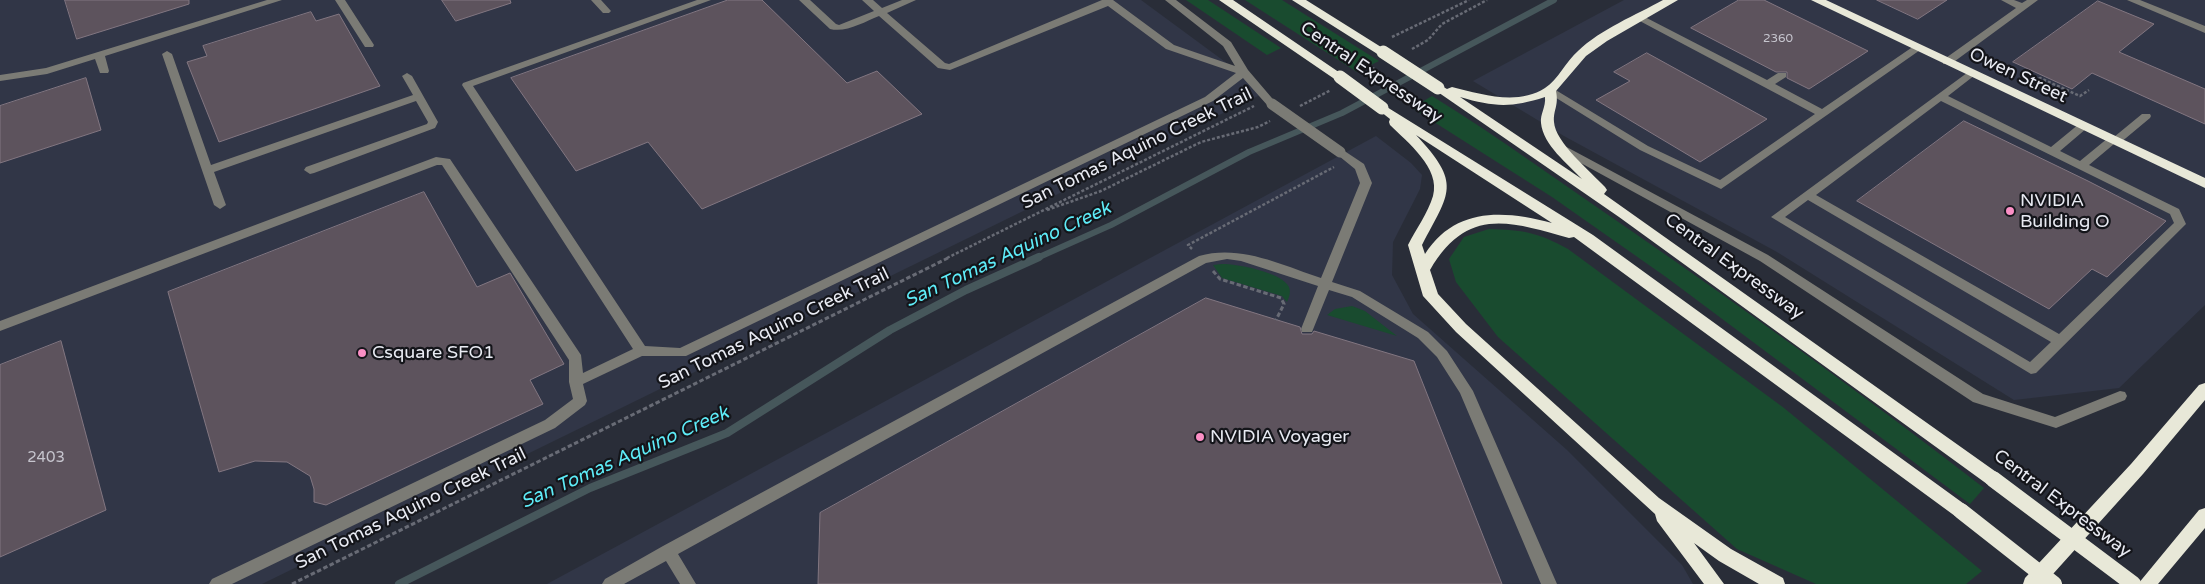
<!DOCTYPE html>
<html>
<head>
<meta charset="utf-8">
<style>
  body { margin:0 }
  canvas { display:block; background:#292d38 }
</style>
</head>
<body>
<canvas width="2205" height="584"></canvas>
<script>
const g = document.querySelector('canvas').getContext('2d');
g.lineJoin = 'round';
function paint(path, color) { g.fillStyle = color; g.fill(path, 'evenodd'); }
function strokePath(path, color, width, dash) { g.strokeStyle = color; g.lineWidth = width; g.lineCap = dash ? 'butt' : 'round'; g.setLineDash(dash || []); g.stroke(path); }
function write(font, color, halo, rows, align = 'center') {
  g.font = font + ' "Varela Round",sans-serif'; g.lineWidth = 4.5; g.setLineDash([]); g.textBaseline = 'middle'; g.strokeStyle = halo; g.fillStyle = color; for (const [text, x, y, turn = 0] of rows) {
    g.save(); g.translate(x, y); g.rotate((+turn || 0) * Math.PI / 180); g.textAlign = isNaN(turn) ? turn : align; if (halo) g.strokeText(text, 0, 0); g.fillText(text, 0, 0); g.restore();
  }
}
paint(new Path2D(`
  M0,0H1141L1266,92L262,584H0Z
  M1624,0H2205V305L2119,388L2014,400L1777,252L1564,136L1473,81Z
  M1376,136L1411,163L1422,175L1420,189L1393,242L1392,275L1413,314L1567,450L1682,565L1693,584H547Z`), '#313647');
paint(new Path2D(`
  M1186,0H1208L1281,48L1267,55Z
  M1245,0H1282L1379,61L1357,72Z
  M1432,96C1500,138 1564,185 1630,230C1750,313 1869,399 1984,488L1970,504L1666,277L1552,197L1412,108Z
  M1489,229C1523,230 1537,232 1568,249L1784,408L1982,571L1966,584H1816L1737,549L1498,337L1456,282L1449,259L1464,237Z
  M1222,264C1237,264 1282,272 1289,287C1291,293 1289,297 1287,302L1282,296L1222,278L1213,265Z
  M1352,306L1365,311L1397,336L1327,315L1335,309Z`), '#194b2f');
strokePath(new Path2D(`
  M1037,258L1111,225L1249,152L1342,113L1554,0`), '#46575b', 6);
strokePath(new Path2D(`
  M399,584L590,488L727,433L890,330L966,290L1039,257`), '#46575b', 8);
const building = new Path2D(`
  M65,0H189V4L77,39Z
  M442,0H510L511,3L456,21Z
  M728,0H762L847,83L877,71L922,114L702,209L648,142L576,171L511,78Z
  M1739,0H1764L1868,51L1809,89L1787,78V72H1776L1691,28Z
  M1877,0H1947L1918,19Z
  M2098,1L2154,24L2119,52L2205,89V124L2092,73L2072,89L2013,62Z
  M311,12L316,21L339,14L380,86L219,142L187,62L207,56L203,46Z
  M1647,53L1767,119L1700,162L1596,100L1630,81L1614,72Z
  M86,78L101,130L0,163V106Z
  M1964,121L2088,181L2166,221L2107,277L2092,269L2049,309L1857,201Z
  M424,192L477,287L510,273L564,364L530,380L543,404L326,505L314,502V489L310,476L287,462L255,461L219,472L168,292Z
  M1206,298L1300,327L1302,334H1312L1314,331L1414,361L1502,584H818L820,513Z
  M61,341L106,510L0,557V365Z`);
paint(building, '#5d535d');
strokePath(building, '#827681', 1);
strokePath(new Path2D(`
  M1392,37L1469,0
  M1412,49L1428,40L1442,24L1487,0
  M1363,74L1375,68
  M2031,85L2040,78L2080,96L2089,90
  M1300,106L1331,90
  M1047,210L1101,191L1201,142L1258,127L1270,121
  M1192,249L1188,245L1334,167
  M947,258L1254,106`), '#686b75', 2.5, [3, 2]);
strokePath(new Path2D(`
  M1213,271L1220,279L1281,298L1284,304L1276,320
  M292,584L950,257`), '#686b75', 3, [4.5, 2.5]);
paint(new Path2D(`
  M267,0H282L105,56L109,71L108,73H100L95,59L47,74L0,81V75L46,68Z
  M335,0H345L374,45L373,47H365Z
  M591,0H601L611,11L609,13H603Z
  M697,0H711L473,86L645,346L680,348L1205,97L1236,73L1166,49L1108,6L950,70L938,68L879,16C864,22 846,33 830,29L799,0H810L836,24L839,25L874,11L862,0H873L882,8L902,0H916L887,13L945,63L949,64L1102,0H1113L1174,45L1235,66L1223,46L1165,0H1176L1231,42L1248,70L1277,104L1276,106H1268L1243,78L1213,101L686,356H642L583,384L587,401L585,405L555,428L232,584H209L212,579L545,420L573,399L569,382V360L442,165H437L0,331V321L436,157L450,159L581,355L583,373L633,349L462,85L463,83Z
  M2001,0H2014L2022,3L2027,0H2038L1951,64H1943V60L2016,8Z
  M2127,0H2140L2205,26V33Z
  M1639,14L1767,80L1778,73H1786V77L1775,84L1822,109L1914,46H1922L1923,48L1721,189L1640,150L1545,91L1550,88L1554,89L1648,146L1720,180L1815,114L1636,19L1634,17Z
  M167,51L172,54L211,165L413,95L402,76L407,73L412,76L438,122L435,128L314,173L310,174L304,170L306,167L427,124L428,122L416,101L214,172L226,205L220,209L214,205L162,54Z
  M1971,70L1975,71V75L1948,96L2051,147L2079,124H2087L2088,126L2087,128L2060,151L2080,161L2108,138L2114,137L2142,114H2150L2151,116L2150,118L2120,143L2114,144L2089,165L2179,209L2186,224L2036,373L2031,374L1771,217ZM1941,101L2170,214L2174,223L2059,334L1816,195ZM1808,200L2051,342L2030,362L1785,217Z
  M1561,144L1768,255L1983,394L2055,417L2120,391L2125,392L2127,396L2125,400L2056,428L1973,402L1760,261L1557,150L1555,148L1557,146Z
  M1340,148L1364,164L1372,183L1332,282L1360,291L1428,332L1447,351L1473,391L1557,584H1541L1460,393L1437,357L1418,338L1352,297L1329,290L1312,332H1302L1301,329L1318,286L1241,261L1227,259L1206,263L678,554L696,584H680L666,561L624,584H602L605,579L663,546L1199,256C1240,244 1282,265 1321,278L1360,183L1355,169L1334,152Z`), '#7b7b75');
paint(new Path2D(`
  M1219,0H1233L1346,77L1340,81L1336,80Z
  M1292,0H1306L1389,52L1387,55H1379Z
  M1663,0H1678L1607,41L1586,56L1556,91C1559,106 1553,110 1554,122C1555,142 1591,172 1605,187L1607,190L1604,194L1999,474L2002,479L1999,484L1993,486L1987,484L1619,217L1432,88L1438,84L1447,89L1452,87C1481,94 1517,106 1545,88C1558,80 1566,61 1578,51C1601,29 1636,15 1663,0ZM1460,97C1494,107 1511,108 1545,97C1546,107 1540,114 1541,123C1543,145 1568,164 1582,179Z
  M1811,0H1826L2205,178V188Z
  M1382,104L1593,235L1967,506L1970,511L1967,516L1961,518L1955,516L1574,237L1569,238C1508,221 1467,207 1430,270L1438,294L1466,324L1659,498L1731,549L1783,578L1785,584H1759L1719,561L1694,543L1724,584H1704L1657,521L1655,514L1456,332L1423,296L1408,245C1416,229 1428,213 1433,196C1441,168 1407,142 1390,125L1389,122L1390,119L1376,108ZM1416,135L1552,223C1504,210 1455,207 1425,254L1422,245C1450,192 1462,184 1416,135Z
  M2205,383V400L2143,474L2044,584H2023L2025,578L2131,464L2199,385Z
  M2205,508V528L2158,584H2138L2199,510Z`), '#e8e8d8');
strokePath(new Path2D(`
  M1272,104L1340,152`), '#7b7b75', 11);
strokePath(new Path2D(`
  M1383,52L1438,88
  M1340,77L1382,108`), '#e8e8d8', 13);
strokePath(new Path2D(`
  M1993,479L2133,584
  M1961,511L2054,584`), '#e8e8d8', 16);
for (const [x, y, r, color] of [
  [2010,211,5,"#fb8fc5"],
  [362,353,5,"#fb8fc5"],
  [1200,437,5,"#fb8fc5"]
]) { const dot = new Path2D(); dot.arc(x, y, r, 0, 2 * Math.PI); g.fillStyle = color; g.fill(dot); strokePath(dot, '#14151a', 2); }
write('12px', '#c6c5ce', null, [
  ["2360",1778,39]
]);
write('15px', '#c6c5ce', null, [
  ["2403",46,458]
]);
write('18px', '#e9ebf3', '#14151a', [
  ["Central Expressway",1371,73,34],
  ["Owen Street",2018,76,25],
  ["San Tomas Aquino Creek Trail",1137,149,-26],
  ["Central Expressway",1734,267,36],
  ["San Tomas Aquino Creek Trail",774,329,-26],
  ["Central Expressway",2062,504,37],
  ["San Tomas Aquino Creek Trail",411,509,-26]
]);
write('18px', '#e9ebf3', '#14151a', [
  ["NVIDIA",2020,201],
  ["Building O",2020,222],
  ["Csquare SFO1",372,353],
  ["NVIDIA Voyager",1210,437]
], 'left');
write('italic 19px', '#5eecf8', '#14151a', [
  ["San Tomas Aquino Creek",1008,255,-25],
  ["San Tomas Aquino Creek",625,458,-24]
]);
</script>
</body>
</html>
